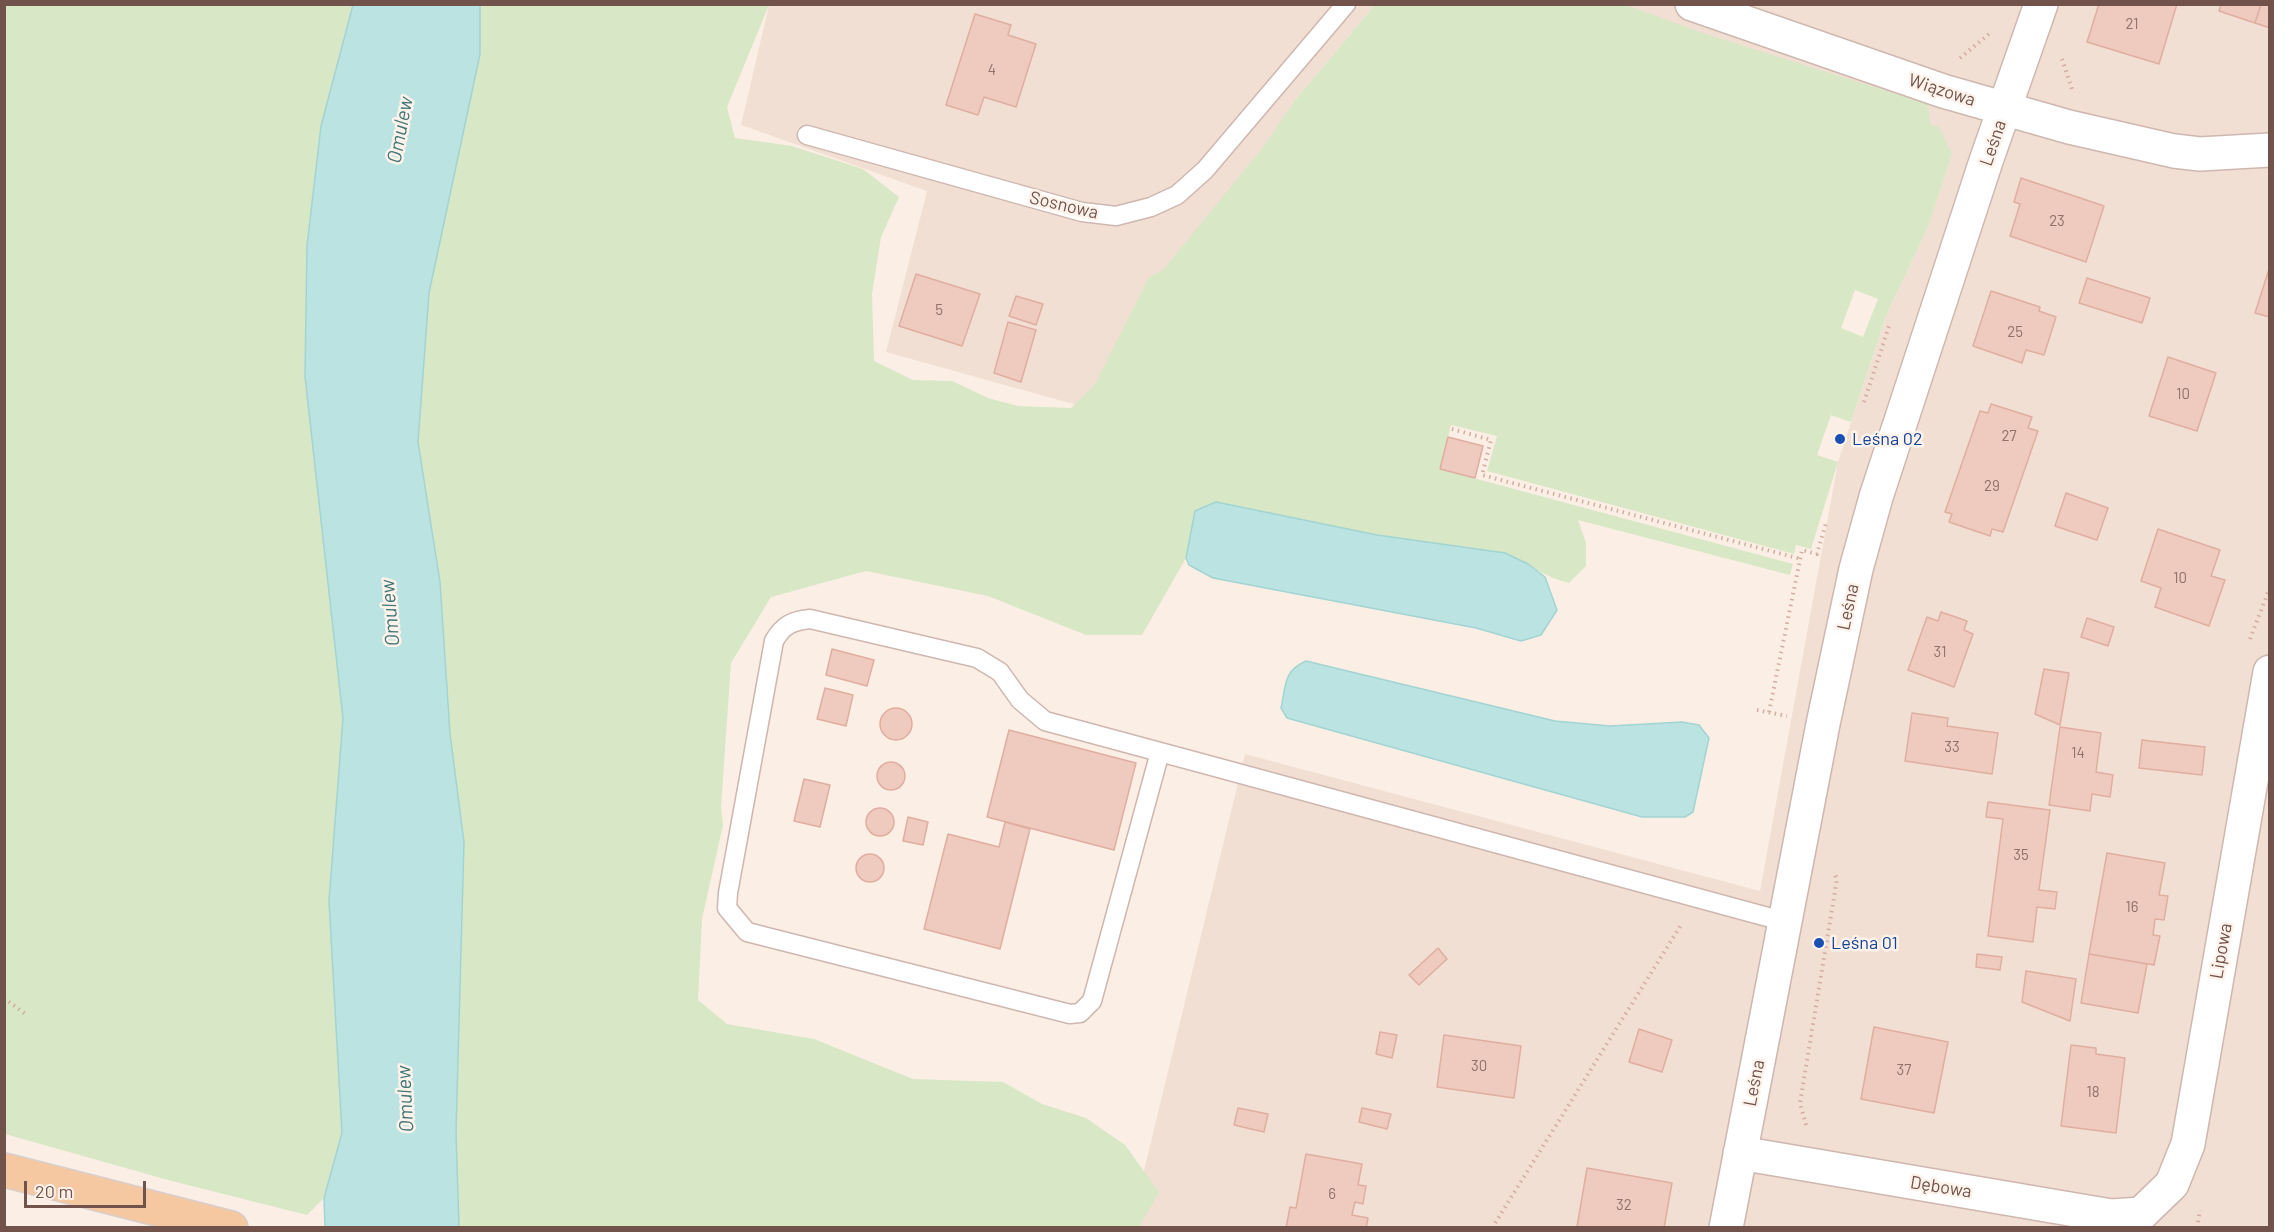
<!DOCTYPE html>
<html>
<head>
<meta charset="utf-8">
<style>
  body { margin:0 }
  #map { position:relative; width:2274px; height:1232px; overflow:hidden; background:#fbefe5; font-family:Barlow,sans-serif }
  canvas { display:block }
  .frame { position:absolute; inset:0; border:6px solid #72534c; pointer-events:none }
  .scale { position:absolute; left:24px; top:1181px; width:122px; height:27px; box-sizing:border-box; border:3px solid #72534c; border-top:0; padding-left:8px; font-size:18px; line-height:21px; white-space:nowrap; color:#72534c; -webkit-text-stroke:4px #fef3eb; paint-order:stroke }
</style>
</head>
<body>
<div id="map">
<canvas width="2274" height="1232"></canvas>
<div class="frame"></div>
<div class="scale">20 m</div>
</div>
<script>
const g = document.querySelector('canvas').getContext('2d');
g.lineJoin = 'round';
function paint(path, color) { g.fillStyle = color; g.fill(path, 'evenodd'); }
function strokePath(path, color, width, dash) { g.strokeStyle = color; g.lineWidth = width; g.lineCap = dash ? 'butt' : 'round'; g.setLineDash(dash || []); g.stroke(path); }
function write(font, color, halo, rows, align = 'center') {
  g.font = font + ' Barlow,sans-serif'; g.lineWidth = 5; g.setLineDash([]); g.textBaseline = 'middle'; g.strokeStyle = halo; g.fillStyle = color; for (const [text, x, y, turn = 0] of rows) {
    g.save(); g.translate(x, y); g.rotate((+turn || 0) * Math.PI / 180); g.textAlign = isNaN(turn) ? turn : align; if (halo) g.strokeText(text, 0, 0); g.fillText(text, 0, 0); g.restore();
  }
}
paint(new Path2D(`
  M769,5H1375L1295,100L1091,409L886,352L927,191L741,125Z
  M1626,5H2269V1227L1130,1228L1245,754L1760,891L1838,462L1886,316L1928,227L1930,124Z`), '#f2dfd4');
paint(new Path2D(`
  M4,5H353L321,126L305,376L343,718L329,901L342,1133L324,1198L307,1215L168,1180L5,1134Z
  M480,5H769L727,107L735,138L792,146L863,169L899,197L881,237L872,294L874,361L913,380L952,381L988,398L1018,406L1071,408L1095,384L1149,277L1163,270L1264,146L1295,100L1375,5H1626L1703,33L1928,104L1930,124L1939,127L1952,154L1928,227L1886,316L1851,422L1831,415L1817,455L1838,462L1811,549L1796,545L1794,554L1487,471L1497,436L1451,425L1440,469L1793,564L1790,575L1578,520L1586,543V566L1569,583C1544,577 1528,564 1505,553L1195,511L1186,558L1142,635H1086L988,596L866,571L771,597L731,663L721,807L723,825L702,919L698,1000L727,1024L814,1039L913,1079L1003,1082L1042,1104L1086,1118L1125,1145L1159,1192L1139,1227L459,1228L456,1133L464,842L450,734L440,582L418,442L429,293L480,54ZM1855,290L1878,299L1863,337L1841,328Z`), '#d8e7c5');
const water = new Path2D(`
  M353,5H480V54L429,293L418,442L440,582L450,734L464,842L456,1133L459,1227H325L324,1198L342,1133L329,901L343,718L305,376L307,246L321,126Z
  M1216,502L1377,535L1505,553L1528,564L1545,577L1557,610L1541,635L1521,641L1476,628L1213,578L1189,565L1186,558L1195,511Z
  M1306,661L1555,721L1610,726L1682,722L1699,725L1709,738L1693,812L1685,817H1642L1287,718L1281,708C1286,686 1283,671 1306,661Z`);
paint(water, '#bbe3e2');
strokePath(water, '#a2d4d3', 1.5);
const building = new Path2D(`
  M2099,4H2177L2159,64L2087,42Z
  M2221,4H2261L2255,23L2219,11Z
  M2261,4H2270V28L2255,23Z
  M975,14L1011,25L1008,35L1036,44L1016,107L984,97L978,115L946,105Z
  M2021,178L2104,206L2086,262L2010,236L2020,204L2014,202Z
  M2270,266V317L2255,313Z
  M916,274L980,294L962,346L899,326Z
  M2087,278L2150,298L2142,323L2079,303Z
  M1991,291L2040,307L2039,311L2056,317L2044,355L2026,350L2022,363L1973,346Z
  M1016,296L1043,304L1036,325L1009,316Z
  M1008,322L1036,330L1021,382L994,373Z
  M2168,357L2216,373L2197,431L2149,416Z
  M1991,404L2032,417L2028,428L2038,431L2003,532L1992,529L1990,536L1949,522L1952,514L1945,512L1980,411L1988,413Z
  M1448,437L1483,446L1475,478L1440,469Z
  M2066,493L2108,508L2097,540L2055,526Z
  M2158,529L2220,550L2211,576L2225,580L2209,626L2155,607L2161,588L2141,581Z
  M1941,612L1967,621L1964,630L1973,634L1954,687L1908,670L1927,617L1938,621Z
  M2087,618L2114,627L2108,646L2081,637Z
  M832,649L874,660L867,686L826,675Z
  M2044,669L2069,673L2060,725L2035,714Z
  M825,688L853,695L846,726L817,719Z
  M880 724a16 16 0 1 1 32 0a16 16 0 1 1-32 0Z
  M1912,713L1948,718L1947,726L1998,733L1992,774L1905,761Z
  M2060,727L2101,733L2096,772L2113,775L2110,797L2092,794L2090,811L2049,805Z
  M1009,730L1136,763L1114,850L987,817Z
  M2142,740L2205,747L2202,775L2139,768Z
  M877 776a14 14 0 1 1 28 0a14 14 0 1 1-28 0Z
  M804,779L830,785L820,827L794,821Z
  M1988,802L2050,810L2039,890L2057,892L2055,909L2037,907L2033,942L1988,936L2003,819L1986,817Z
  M866 822a14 14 0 1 1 28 0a14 14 0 1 1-28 0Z
  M908,817L928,822L923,845L903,841Z
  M1005,822L1030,829L1000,949L924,929L948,834L999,847Z
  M2107,853L2165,863L2159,895L2168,896L2164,920L2155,919L2153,935L2160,936L2154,965L2089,954Z
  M856 868a14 14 0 1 1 28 0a14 14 0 1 1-28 0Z
  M1438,948L1447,959L1419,985L1409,975Z
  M1977,954L2002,957L2000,970L1976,967Z
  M2089,954L2147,964L2138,1013L2081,1003Z
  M2026,971L2076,979L2070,1021L2022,1002Z
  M1874,1027L1948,1042L1934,1113L1861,1099Z
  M1639,1029L1672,1040L1662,1072L1629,1062Z
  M1380,1032L1397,1035L1392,1058L1376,1054Z
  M1444,1035L1521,1046L1514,1098L1437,1087Z
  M2071,1045L2096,1048V1054L2125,1058L2116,1133L2061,1126Z
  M1238,1108L1268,1114L1264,1132L1234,1125Z
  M1362,1108L1391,1114L1387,1129L1359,1122Z
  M1306,1154L1362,1164L1358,1185L1366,1186L1363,1204L1355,1202L1352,1215L1368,1218L1366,1228H1286L1290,1207L1296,1208Z
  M1587,1168L1672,1183L1664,1228L1577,1227Z`);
paint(building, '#eecabf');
strokePath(building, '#e0aea0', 1.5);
const service = new Path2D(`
  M807,135L1082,212L1116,216L1151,207L1177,195L1205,170L1346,4
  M1160,752L1092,1001L1080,1013L1070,1014L747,932L727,908L728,893L774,641C783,625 792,621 810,619L977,658L1000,672L1020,700L1045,721L1208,765L1786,922`);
const minor = new Path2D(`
  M1692,4L1943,91L2069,127L2174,151L2200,154L2270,150
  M1740,1153L2111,1216L2141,1214L2172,1184L2188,1144L2270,672
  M1726,1228L1823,724L1856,569L1876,497L1986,161L2041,4`);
const primary = new Path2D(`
  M4,1170L231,1228`);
strokePath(service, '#ceb7af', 21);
strokePath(minor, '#ceb7af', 36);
strokePath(primary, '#d8cfcd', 36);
strokePath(new Path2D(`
  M1960,58L1989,34
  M2062,59L2072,89
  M1864,402L1889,326
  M1452,429L1491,440L1482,475L1801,559
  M2250,639L2270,587
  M1757,710L1787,716
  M1769,712L1802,550L1817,554L1826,523
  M4,998L28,1016
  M1806,1125L1800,1103L1837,879L1834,873
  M1492,1228L1681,925
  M2197,1228L2200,1210`), '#d3ada2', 4, [1.5, 4.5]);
strokePath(service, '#fff', 18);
strokePath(minor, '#fff', 33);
strokePath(primary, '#f5c8a2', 33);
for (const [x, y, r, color] of [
  [1840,439,6,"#1a4fb4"],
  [1819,943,6,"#1a4fb4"]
]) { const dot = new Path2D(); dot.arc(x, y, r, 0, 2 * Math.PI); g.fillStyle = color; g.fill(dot); strokePath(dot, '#fef3eb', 2); }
write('15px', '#917169', null, [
  ["21",2132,24],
  ["4",992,70],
  ["23",2057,221],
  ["5",939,310],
  ["25",2015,332],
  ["10",2183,394],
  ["27",2009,436],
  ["29",1992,486],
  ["10",2180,578],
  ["31",1940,652],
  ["33",1952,747],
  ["14",2078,753],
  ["35",2021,855],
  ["16",2132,907],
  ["30",1479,1066],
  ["37",1904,1070],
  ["18",2093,1092],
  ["6",1332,1194],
  ["32",1624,1205]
]);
write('18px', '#72534c', '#fef3eb', [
  ["Wiązowa",1942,90,18],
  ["Leśna",1993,143,-71],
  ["Sosnowa",1064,205,13],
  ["Leśna",1848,607,-78],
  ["Lipowa",2221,951,-80],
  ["Leśna",1754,1083,-79],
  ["Dębowa",1941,1187,9]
]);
write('18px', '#164399', '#fef3eb', [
  ["Leśna 02",1852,439],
  ["Leśna 01",1831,943]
], 'left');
write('italic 20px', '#417676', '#fef3eb', [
  ["Omulew",400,130,-79],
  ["Omulew",390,613,-95],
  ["Omulew",405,1099,-93]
]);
</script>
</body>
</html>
